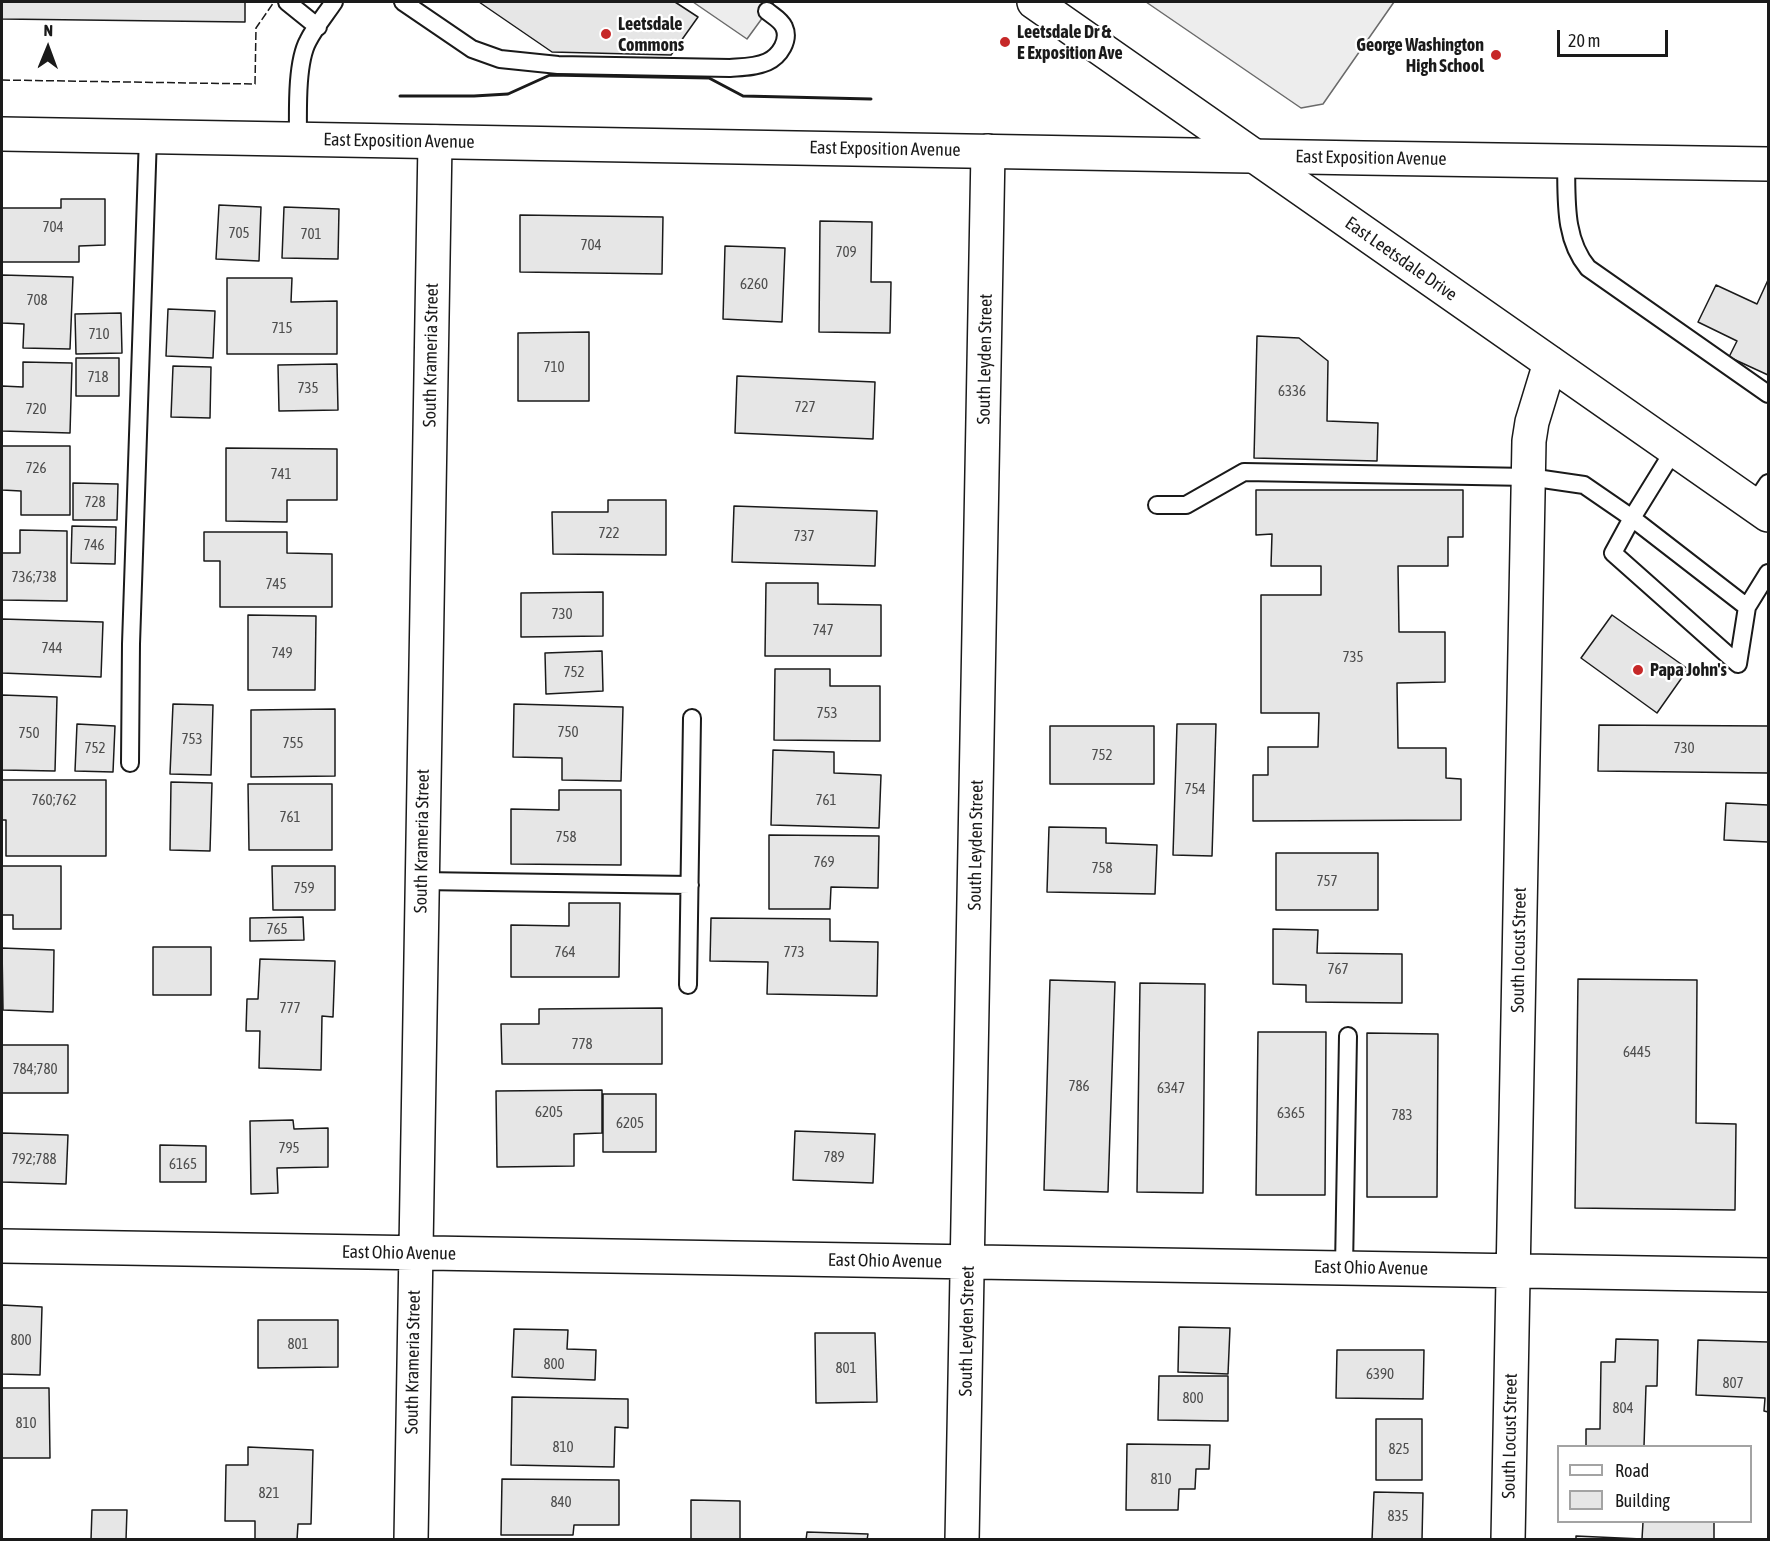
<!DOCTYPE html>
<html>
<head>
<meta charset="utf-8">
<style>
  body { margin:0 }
  #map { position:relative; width:1770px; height:1541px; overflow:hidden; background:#fff; font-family:"Asap Condensed",sans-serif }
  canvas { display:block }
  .frame { position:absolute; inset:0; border:3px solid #1a1a1a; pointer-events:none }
  .legend { position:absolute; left:1557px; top:1445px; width:195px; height:78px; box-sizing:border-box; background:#fff; border:2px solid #a3a3a3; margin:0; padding:8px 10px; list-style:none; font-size:18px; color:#1a1a1a }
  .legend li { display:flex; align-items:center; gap:12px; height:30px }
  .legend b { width:30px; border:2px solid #a3a3a3 }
  .north { position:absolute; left:18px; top:18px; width:60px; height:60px; -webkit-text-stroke:4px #fff; paint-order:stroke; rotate:1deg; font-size:16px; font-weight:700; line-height:24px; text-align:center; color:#1a1a1a }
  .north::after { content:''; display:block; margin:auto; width:21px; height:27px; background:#1a1a1a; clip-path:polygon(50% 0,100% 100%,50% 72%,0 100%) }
  .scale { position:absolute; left:1557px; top:30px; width:111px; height:27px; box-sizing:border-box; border:3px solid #1a1a1a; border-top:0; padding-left:8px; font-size:18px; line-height:21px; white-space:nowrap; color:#1a1a1a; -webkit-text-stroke:4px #fff; paint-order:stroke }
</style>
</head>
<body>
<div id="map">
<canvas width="1770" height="1541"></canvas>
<div class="frame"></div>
<ul class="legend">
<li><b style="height:8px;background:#fff"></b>Road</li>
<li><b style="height:16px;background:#e6e6e6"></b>Building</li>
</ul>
<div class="north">N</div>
<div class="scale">20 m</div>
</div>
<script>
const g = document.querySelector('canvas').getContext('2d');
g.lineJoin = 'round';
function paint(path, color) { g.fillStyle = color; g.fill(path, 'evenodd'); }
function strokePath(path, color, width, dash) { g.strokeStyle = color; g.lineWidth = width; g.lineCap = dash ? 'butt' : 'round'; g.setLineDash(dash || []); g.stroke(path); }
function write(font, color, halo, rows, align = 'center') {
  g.font = font + ' "Asap Condensed",sans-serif'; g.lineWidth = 4.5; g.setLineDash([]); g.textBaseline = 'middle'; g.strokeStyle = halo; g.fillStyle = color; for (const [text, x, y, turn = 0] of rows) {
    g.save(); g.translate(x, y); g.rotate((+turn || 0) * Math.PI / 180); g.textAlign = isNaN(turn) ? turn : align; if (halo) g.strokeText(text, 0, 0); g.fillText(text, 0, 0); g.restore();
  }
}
const built = new Path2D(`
  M693,2H774L747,39Z
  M1146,2H1394L1323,104L1301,108Z`);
paint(built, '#ededed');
strokePath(built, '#6a6a6a', 1.5);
const building = new Path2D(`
  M2,2H245V22L2,19Z
  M479,2H675L698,17L671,55L552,52Z
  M61,199H105V245L79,246V262H2V208H61Z
  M219,205L261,207L259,261L216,259Z
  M284,207L339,209L338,259L282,258Z
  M520,215L663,217L662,274L520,272Z
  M820,221L872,222L871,282H891L890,333L819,332Z
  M725,246L785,248L782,322L723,319Z
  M2,275L73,277L70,349L23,348L24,324L2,323Z
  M227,278H292L291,302L337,301V354H227Z
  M1768,280V375L1729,357L1737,341L1698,322L1716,285L1757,304Z
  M168,309L215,311L213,358L166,356Z
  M121,313L122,353L76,354L75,314Z
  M589,332V401H518V333Z
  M1257,336L1299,338L1328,361L1327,421L1378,423L1377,461L1254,458Z
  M76,358H119V396H76Z
  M23,362L72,363L70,433L2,431V386L23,387Z
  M337,364L338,410L279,411L278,365Z
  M173,366L211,367L210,418L171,417Z
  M737,376L875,382L873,439L735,433Z
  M2,446H70V515H21V491L2,490Z
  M226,448L337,449V500H287V522L226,521Z
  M73,483L118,484L117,520H73Z
  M1256,490H1463V537H1448V566H1398L1399,632H1445V682L1397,683L1398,748H1446V778L1461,779V820L1253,821V775H1268V747H1318L1319,713H1261V595H1321V566H1271L1272,534L1256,535Z
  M608,500H666V555L553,554L552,512H608Z
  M734,506L877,511L875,566L732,562Z
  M72,526L116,527L115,564L71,563Z
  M20,530L67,531V601L2,600V553H20Z
  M204,532H287V553L332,554V607H220V561H204Z
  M766,583H818V604L881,605V656H765Z
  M603,592V636L521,637V593Z
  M248,615L316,616L315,690H248Z
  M1612,615L1688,669L1657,713L1581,658Z
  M2,619L103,622L101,677L2,673Z
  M602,651L603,691L546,694L545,653Z
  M775,669H830V686H880V741L774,740Z
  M2,695L57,697L55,771L2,770Z
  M173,704L213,705L211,775L170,774Z
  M514,704L623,707L621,781L562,780V758L513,757Z
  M335,709V776L251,777V710Z
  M77,724L115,726L113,772L75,771Z
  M1177,724H1216L1212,856L1173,855Z
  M1599,725L1768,726V773L1598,771Z
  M1050,726H1154V784H1050Z
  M773,750L834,752V773L881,775L879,828L771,825Z
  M2,780H106V856H6V820H2Z
  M171,782L212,783L210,851L170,850Z
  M248,784H332V850H249Z
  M559,790H621V865L511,864V809L559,810Z
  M1726,803L1768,805V842L1724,840Z
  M1049,827L1106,828V843L1157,845L1155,894L1047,892Z
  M769,835L879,836L878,888L831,887L830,909H769Z
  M1276,853H1378V910H1276Z
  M2,866H61V929H13V915H2Z
  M272,866H335V910H273Z
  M569,903H620L619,977H511V925L569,926Z
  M303,917L304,940L250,941V918Z
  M711,918L830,919V941L878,942L877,996L767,994L768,962L710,961Z
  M1273,929L1318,930L1317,953L1402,954V1003L1306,1002V985L1273,984Z
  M153,947H211V995H153Z
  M2,948L54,950L53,1012L3,1010Z
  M260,959L335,961L333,1017L322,1016L321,1070L259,1068L260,1031H246L247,999H258Z
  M1578,979L1697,980L1696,1123L1736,1124L1735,1210L1575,1208Z
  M1050,980L1115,982L1108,1192L1044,1190Z
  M1140,983L1205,984L1203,1193L1137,1192Z
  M662,1008V1064H502L501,1024H539V1009Z
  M1258,1032H1326L1325,1195H1256Z
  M1367,1033L1438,1034L1437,1197H1367Z
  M2,1045H68V1093H2Z
  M602,1090V1133L574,1134V1166L497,1167L496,1091Z
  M603,1094H656V1152H603Z
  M293,1120L294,1129L328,1128V1167L277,1168L278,1193L251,1194L250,1121Z
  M795,1131L875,1134L873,1183L793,1180Z
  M2,1133L68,1135L66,1184L2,1182Z
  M160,1145L206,1146V1182H160Z
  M2,1305L42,1307L40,1375L2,1374Z
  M258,1320H338V1367L258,1368Z
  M1179,1327L1230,1328L1228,1374L1178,1372Z
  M514,1329L568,1330L567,1349L596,1350L595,1380L512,1377Z
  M815,1333H875L877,1402L816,1403Z
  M1616,1339L1658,1340L1657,1386H1646L1644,1446H1586V1429H1600L1601,1362H1615Z
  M1698,1340L1768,1342V1412L1764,1411L1765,1398L1696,1395Z
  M1337,1350H1424L1423,1399L1336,1398Z
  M1159,1376H1228V1421L1158,1420Z
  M2,1388H49L50,1458H2Z
  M512,1397L628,1399V1428L615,1427L614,1467L511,1465Z
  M1376,1419H1422V1480H1376Z
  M1127,1444L1210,1445L1209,1469H1196L1195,1489H1179L1178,1510H1126Z
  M248,1447L313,1450L311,1524H298L297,1540H255V1521H225L226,1465H248Z
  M502,1479L619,1480V1525H574L573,1535H501Z
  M1374,1492L1423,1493L1422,1540H1372Z
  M691,1500L740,1501V1540H691Z
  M92,1510H127L126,1540H91Z
  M1643,1522H1714V1540H1576V1536L1642,1539Z
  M807,1532L868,1534L867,1540H806Z`);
paint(building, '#e6e6e6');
strokePath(building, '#1a1a1a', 1.5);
const lane = new Path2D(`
  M287,2L318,27
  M403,2L472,49L500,59L558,65L730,68C743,67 756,67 767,62C780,56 790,40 784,27C781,20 773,16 767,11
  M298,139C298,113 296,63 308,41C315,27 326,14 334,2
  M1566,161C1567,198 1563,238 1588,268L1768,394
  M1674,450L1632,518L1613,553L1738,664L1747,607L1768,573
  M1754,504L1768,483
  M1157,505H1186L1244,472L1529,477L1584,485L1632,518L1747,607
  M130,763L131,644L148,136
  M421,881L690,885
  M688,985L692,718
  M1344,1267L1348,1036`);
const street = new Path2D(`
  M2,1246L1768,1275
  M411,1540L435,142
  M962,1540L988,151
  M1508,1540L1529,441L1532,422L1550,363`);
const secondary = new Path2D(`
  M2,134L1363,158L1768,164`);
const primary = new Path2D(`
  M1034,2L1768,515`);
strokePath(lane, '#1a1a1a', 20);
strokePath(street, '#1a1a1a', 36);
strokePath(secondary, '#1a1a1a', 36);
strokePath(primary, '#1a1a1a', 36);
strokePath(lane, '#fff', 16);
strokePath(street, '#fff', 33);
strokePath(secondary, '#fff', 33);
strokePath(primary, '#fff', 33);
strokePath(new Path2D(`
  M2,80L255,84L256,28L274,2`), '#1a1a1a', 1.5, [8, 3]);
strokePath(new Path2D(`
  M400,96H474L508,94L550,75L709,78L743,96L871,99`), '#1a1a1a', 3);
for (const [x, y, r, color] of [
  [606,34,6,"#c62828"],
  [1005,42,6,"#c62828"],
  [1496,55,6,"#c62828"],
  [1638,670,6,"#c62828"]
]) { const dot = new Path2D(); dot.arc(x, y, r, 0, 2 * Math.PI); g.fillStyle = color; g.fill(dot); strokePath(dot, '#fff', 2); }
write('15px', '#4d4d4d', null, [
  ["704",53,227],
  ["705",239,233],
  ["701",311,234],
  ["704",591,245],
  ["709",846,252],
  ["6260",754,284],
  ["708",37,300],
  ["715",282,328],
  ["710",99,334],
  ["710",554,367],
  ["718",98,377],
  ["735",308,388],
  ["6336",1292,391],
  ["727",805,407],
  ["720",36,409],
  ["726",36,468],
  ["741",281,474],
  ["728",95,502],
  ["722",609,533],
  ["737",804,536],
  ["746",94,545],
  ["736;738",34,577],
  ["745",276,584],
  ["730",562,614],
  ["747",823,630],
  ["744",52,648],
  ["749",282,653],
  ["735",1353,657],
  ["752",574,672],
  ["753",827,713],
  ["750",568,732],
  ["750",29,733],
  ["753",192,739],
  ["755",293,743],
  ["752",95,748],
  ["730",1684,748],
  ["752",1102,755],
  ["754",1195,789],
  ["760;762",54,800],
  ["761",826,800],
  ["761",290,817],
  ["758",566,837],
  ["769",824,862],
  ["758",1102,868],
  ["757",1327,881],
  ["759",304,888],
  ["765",277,929],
  ["764",565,952],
  ["773",794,952],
  ["767",1338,969],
  ["777",290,1008],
  ["778",582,1044],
  ["6445",1637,1052],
  ["784;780",35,1069],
  ["786",1079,1086],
  ["6347",1171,1088],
  ["6205",549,1112],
  ["6365",1291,1113],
  ["783",1402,1115],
  ["6205",630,1123],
  ["795",289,1148],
  ["789",834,1157],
  ["792;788",34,1159],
  ["6165",183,1164],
  ["800",21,1340],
  ["801",298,1344],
  ["800",554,1364],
  ["801",846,1368],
  ["6390",1380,1374],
  ["807",1733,1383],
  ["800",1193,1398],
  ["804",1623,1408],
  ["810",26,1423],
  ["810",563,1447],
  ["825",1399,1449],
  ["810",1161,1479],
  ["821",269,1493],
  ["840",561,1502],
  ["835",1398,1516]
]);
write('bold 18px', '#1a1a1a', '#fff', [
  ["Leetsdale",618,24],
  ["Commons",618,45],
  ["Leetsdale Dr &",1017,32],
  ["E Exposition Ave",1017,53],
  ["George Washington",1484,45,"right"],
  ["High School",1484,66,"right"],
  ["Papa John's",1650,670]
], 'left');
write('18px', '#1a1a1a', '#fff', [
  ["East Exposition Avenue",399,141,1],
  ["East Exposition Avenue",885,149,1],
  ["East Exposition Avenue",1371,158,1],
  ["East Leetsdale Drive",1401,259,35],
  ["South Krameria Street",431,355,-89],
  ["South Leyden Street",985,359,-89],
  ["South Krameria Street",422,841,-89],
  ["South Leyden Street",976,845,-89],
  ["South Locust Street",1519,950,-89],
  ["East Ohio Avenue",399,1253,1],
  ["East Ohio Avenue",885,1261,1],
  ["East Ohio Avenue",1371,1268,1],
  ["South Leyden Street",967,1331,-89],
  ["South Krameria Street",413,1362,-89],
  ["South Locust Street",1510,1436,-89]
]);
</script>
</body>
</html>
